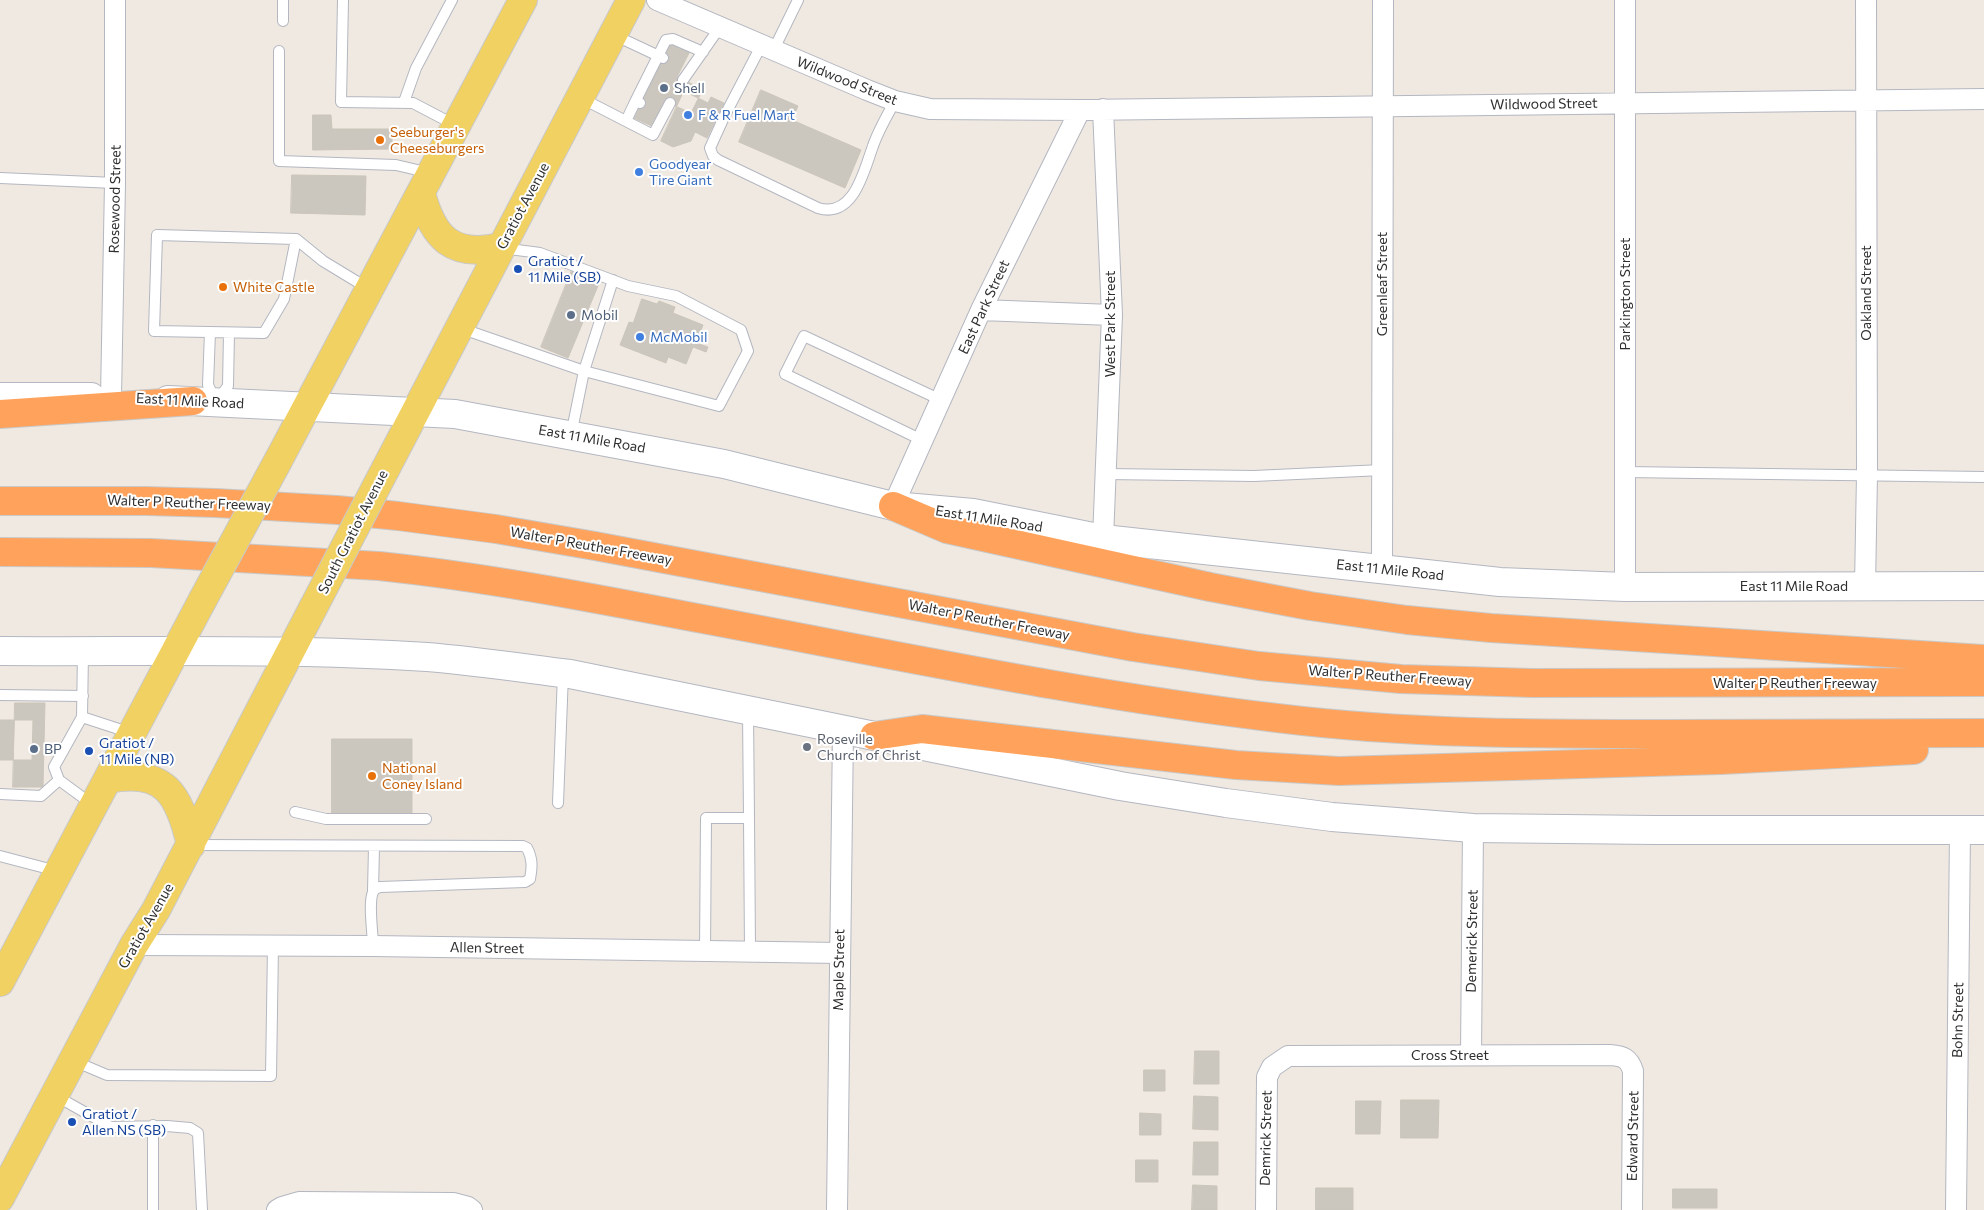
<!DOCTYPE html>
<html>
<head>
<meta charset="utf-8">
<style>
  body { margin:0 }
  canvas { display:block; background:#efe9e1 }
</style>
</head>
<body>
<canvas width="1984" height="1210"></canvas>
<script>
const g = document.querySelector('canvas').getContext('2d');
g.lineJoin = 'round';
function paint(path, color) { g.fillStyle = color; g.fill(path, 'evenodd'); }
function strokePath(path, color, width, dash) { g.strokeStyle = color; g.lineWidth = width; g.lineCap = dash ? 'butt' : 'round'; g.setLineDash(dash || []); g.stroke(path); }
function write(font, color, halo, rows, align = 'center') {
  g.font = font + ' Commissioner,sans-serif'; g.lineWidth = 4; g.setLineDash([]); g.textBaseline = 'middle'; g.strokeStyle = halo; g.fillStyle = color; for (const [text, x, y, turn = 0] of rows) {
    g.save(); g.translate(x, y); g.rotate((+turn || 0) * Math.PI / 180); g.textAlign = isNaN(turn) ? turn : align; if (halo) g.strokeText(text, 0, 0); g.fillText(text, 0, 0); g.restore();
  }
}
const building = new Path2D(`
  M670,42L690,51L677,77L703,89L691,113L666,102L654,127L634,118Z
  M761,90L798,106L792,120L861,150L845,188L739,142Z
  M684,91L708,103L711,97L724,103L707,138L695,132L691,141L673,147L661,141Z
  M313,115H331L332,129H392V149L313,150Z
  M292,175L366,176L365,215L291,213Z
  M572,270L600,281L568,358L541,347Z
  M642,299L657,304L659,301L675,307L673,313L703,325L696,343L708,347L706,352L693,347L686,364L668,357L666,363L620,345L629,322L633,323Z
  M15,703H45L43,787H13Z
  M0,720H33L32,760H0Z
  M332,739H412V813L332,814Z
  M1195,1051H1219V1084H1194Z
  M1144,1070H1165V1091H1144Z
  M1194,1096L1218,1097V1130L1193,1129Z
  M1401,1100H1439L1438,1138H1401Z
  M1356,1101H1381L1380,1134H1356Z
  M1140,1113L1161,1114V1135H1140Z
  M1194,1142H1218V1175H1193Z
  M1136,1160H1158V1182H1136Z
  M1193,1185L1217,1186V1210H1192Z
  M1316,1188H1353V1210H1316Z
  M1673,1189H1717V1208H1673Z`);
paint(building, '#cbc7bf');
strokePath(building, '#cbc5ba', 1);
const lane = new Path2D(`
  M343,0L341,102L413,103L455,125
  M283,21V0
  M614,35L663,58
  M761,46L725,115L710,148L713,156L718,160L818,208C854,219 864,170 873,146C878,131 887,116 895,101
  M279,51V161L396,165L430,173
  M773,51L798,0
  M683,80L720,27
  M581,98L653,135L670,103
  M636,100L666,40L673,39L703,52
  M404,102L416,68L452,0
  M626,121L636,100L640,103
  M0,178L115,183
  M296,239L284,299L264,333L154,331L157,235L296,239L323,261L369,289
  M460,328L584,371L719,406L748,351L741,330L676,296L628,286L540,253L502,248
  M210,332L208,385L216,402L228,386L229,333
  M571,435L584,371L613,280
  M922,440L785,374L804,336L941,400
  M1625,472L1984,477
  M1106,474L1254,476L1382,470
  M83,652L82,717L54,767L59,780L93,805
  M0,695L83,696
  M748,712L749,818
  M82,717L131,733
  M0,794L41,796L59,780
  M558,803L563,674
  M295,812L326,819H426
  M192,845L523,846L527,848C533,859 532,868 530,879L525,882L380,887C377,888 375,888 373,892C368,903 373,933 373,946
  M0,856L57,871
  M373,891L374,847
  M705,951L706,818H749L750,951
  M74,1061L107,1075L271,1076L273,946
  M56,1096L111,1127L167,1126L190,1128L198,1133L202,1210
  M153,1125V1210`);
const street = new Path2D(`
  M657,0L867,90L895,101L930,109L1080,110L1984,99
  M1625,0V587
  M981,310L1112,315
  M111,397L115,183V0
  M893,506L981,310L1080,110
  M1103,539L1112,315L1103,109
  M1382,569L1383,0
  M1865,586L1867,474L1866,0
  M134,945L373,946L840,953
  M1471,1055L1473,828
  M277,1210L282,1207L299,1202L453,1203L468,1207L472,1210
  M837,1210L843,730
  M1266,1210L1267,1077L1272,1067L1288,1056L1610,1055C1623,1056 1629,1058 1633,1071L1632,1210
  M1956,1210L1960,830`);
const secondary = new Path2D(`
  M0,397H91
  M168,400L455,414L724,464L893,506L973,513L1103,539L1500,582L1625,587L1984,586
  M0,651C142,652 285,648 427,657C475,661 522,668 570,674L1120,786L1226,803L1332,817L1473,828L1655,830H1984`);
const primary = new Path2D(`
  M421,193C433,238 452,258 501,247
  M279,459L523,0
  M386,468L631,0
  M108,779C165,768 179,794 191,845
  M0,982L202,601
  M0,1198L134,945L156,910L313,608`);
const highway = new Path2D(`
  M0,414L193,401
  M0,501H146L216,503L337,510L398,516L496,529L595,546L1133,647L1259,666L1401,679L1532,683L1984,682
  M893,506L947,529L1210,587L1310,606L1407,620L1491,628L1984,659
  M0,552L151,553L379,566C484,577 588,597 692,617C886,653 1081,695 1277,718C1406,734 1536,734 1667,734C1773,734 1878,733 1984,733
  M874,736L922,729L1236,765L1339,771L1721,760L1914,750`);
strokePath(lane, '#b4b7c1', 12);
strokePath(street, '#b4b7c1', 22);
strokePath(secondary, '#b4b7c1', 30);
strokePath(primary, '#c9c9c9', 30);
strokePath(highway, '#c9c9c9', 30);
strokePath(lane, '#fff', 10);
strokePath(street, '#fff', 20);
strokePath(secondary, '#fff', 28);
strokePath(primary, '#f2d163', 28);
strokePath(highway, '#ffa35c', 28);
const primaryBridge = new Path2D(`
  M202,601L279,459
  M313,608L386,468`);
strokePath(primaryBridge, '#c9c9c9', 30, []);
strokePath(primaryBridge, '#f2d163', 28);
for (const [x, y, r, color] of [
  [664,88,5,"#5c6f8a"],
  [688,115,5,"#3f7fe0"],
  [380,140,5,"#e8710a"],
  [639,172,5,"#3f7fe0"],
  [518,269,5,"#1a4fb4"],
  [223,287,5,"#e8710a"],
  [571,315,5,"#5c6f8a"],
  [640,337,5,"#3f7fe0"],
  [807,747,5,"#6b7280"],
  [34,749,5,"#5c6f8a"],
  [89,751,5,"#1a4fb4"],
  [372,776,5,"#e8710a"],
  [72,1122,5,"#1a4fb4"]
]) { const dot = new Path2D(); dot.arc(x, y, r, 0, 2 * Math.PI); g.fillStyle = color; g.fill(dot); strokePath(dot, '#fff', 2); }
write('14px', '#2e2e2e', '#fff', [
  ["Wildwood Street",847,81,22],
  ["Wildwood Street",1544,104,-1],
  ["Rosewood Street",115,199,-89],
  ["Gratiot Avenue",523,206,-62],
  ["Greenleaf Street",1382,284,-90],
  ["Oakland Street",1866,293,-90],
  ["Parkington Street",1625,294,-90],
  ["East Park Street",984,307,-65],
  ["West Park Street",1110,324,-90],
  ["East 11 Mile Road",190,401,3],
  ["East 11 Mile Road",592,439,10],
  ["Walter P Reuther Freeway",189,503,2],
  ["East 11 Mile Road",989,519,9],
  ["South Gratiot Avenue",353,532,-63],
  ["Walter P Reuther Freeway",591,546,10],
  ["East 11 Mile Road",1390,570,6],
  ["East 11 Mile Road",1794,586],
  ["Walter P Reuther Freeway",989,620,11],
  ["Walter P Reuther Freeway",1390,676,4],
  ["Walter P Reuther Freeway",1795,683],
  ["Gratiot Avenue",146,926,-60],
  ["Demerick Street",1472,941,-89],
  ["Allen Street",487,948,1],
  ["Maple Street",839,970,-89],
  ["Bohn Street",1958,1020,-89],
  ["Cross Street",1450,1055],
  ["Edward Street",1633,1136,-89],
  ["Demrick Street",1266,1138,-89]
]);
write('14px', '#4e5e75', '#fff', [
  ["Shell",674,88],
  ["Mobil",581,315],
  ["BP",44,749]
], 'left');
write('14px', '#366cbe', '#fff', [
  ["F & R Fuel Mart",698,115],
  ["Goodyear",649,164],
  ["Tire Giant",649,180],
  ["McMobil",650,337]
], 'left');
write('14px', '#c56008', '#fff', [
  ["Seeburger's",390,132],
  ["Cheeseburgers",390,148],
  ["White Castle",233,287],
  ["National",382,768],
  ["Coney Island",382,784]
], 'left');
write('14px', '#164399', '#fff', [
  ["Gratiot /",528,261],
  ["11 Mile (SB)",528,277],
  ["Gratiot /",99,743],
  ["11 Mile (NB)",99,759],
  ["Gratiot /",82,1114],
  ["Allen NS (SB)",82,1130]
], 'left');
write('14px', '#5b616d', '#fff', [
  ["Roseville",817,739],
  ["Church of Christ",817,755]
], 'left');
</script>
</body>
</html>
